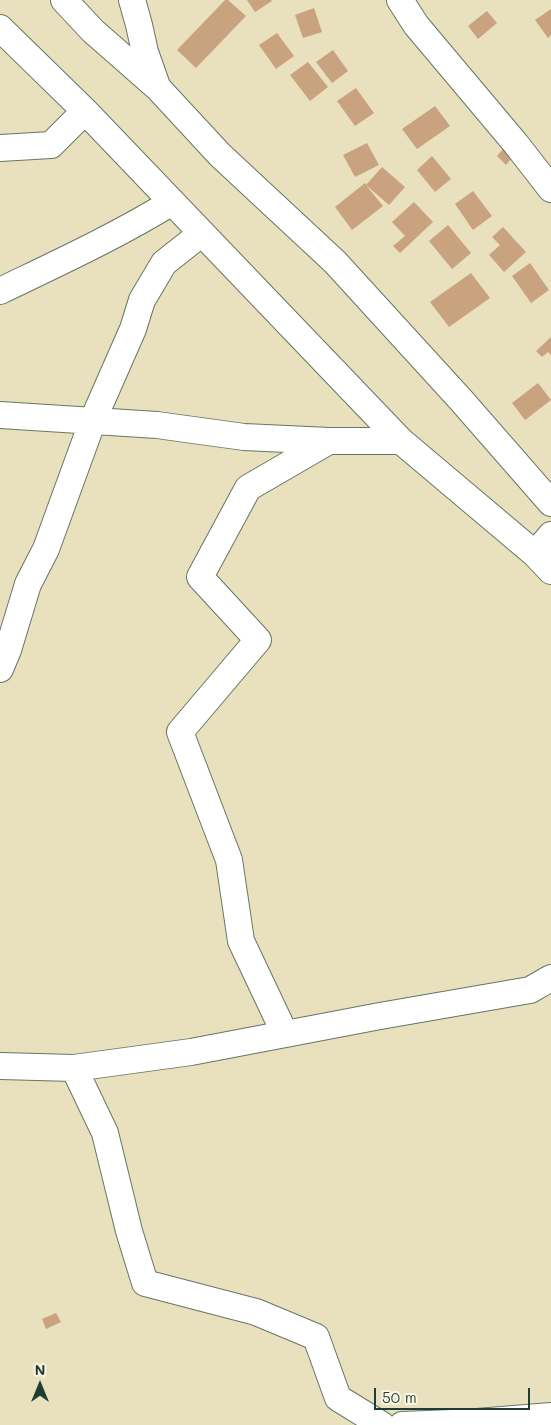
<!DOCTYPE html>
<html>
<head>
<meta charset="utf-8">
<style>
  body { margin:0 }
  #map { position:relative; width:551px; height:1425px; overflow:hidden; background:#e9e1bd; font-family:Mali,sans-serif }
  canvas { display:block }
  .north { position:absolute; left:15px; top:1360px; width:50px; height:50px; -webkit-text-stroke:4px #fcf5e5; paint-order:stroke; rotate:0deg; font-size:14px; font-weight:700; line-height:20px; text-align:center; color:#1f3d34 }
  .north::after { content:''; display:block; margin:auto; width:18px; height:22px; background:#1f3d34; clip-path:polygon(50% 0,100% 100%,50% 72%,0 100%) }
  .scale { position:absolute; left:374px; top:1388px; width:156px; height:22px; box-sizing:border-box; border:2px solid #1f3d34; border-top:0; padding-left:6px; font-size:15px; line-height:18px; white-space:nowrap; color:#1f3d34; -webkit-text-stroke:4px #fcf5e5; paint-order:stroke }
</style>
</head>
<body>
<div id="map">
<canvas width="551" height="1425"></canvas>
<div class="north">N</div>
<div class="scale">50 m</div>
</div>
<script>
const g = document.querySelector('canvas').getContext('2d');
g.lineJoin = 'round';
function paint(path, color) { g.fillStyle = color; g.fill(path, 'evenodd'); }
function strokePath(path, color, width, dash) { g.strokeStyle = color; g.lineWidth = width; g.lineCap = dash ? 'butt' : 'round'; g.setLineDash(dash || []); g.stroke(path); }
paint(new Path2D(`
  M225,0H228L246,16L196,68L177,50Z
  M247,0H271L272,1L255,12Z
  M314,8L322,32L303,38L295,15Z
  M551,9V35L548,38L535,20Z
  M487,11L497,23L478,39L468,26Z
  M277,33L294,56L276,69L259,45Z
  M333,50L348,71L332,83L316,62Z
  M308,62L328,87L310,101L290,75Z
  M356,88L374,113L355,126L337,101Z
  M435,106L450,126L417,149L402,129Z
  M367,143L379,165L355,177L343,155Z
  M504,148L513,157L506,165L497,156Z
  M432,156L451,179L435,192L417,170Z
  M382,167L405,187L389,205L366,185L383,206L352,230L335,207L365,183L366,185Z
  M473,191L492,216L473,230L455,204Z
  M414,202L433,222L400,253L393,246L405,236L392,222Z
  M448,225L471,253L452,269L429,241Z
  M503,227L526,252L504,272L489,255L500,245L492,237Z
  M530,263L549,290L531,303L512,276Z
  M471,273L490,298L449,327L430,302Z
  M551,337V355L548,352L542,357L536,351Z
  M538,383L551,400L525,420L512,403Z
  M56,1313L61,1322L46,1329L42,1319Z`), '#c9a27f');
const minor = new Path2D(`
  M64,0L93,31L158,88L220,155L335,262L461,400L551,503
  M132,0L139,25L145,52L157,86
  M400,0L416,25L516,144L551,189
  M0,28L85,111L401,441L535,554L551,571
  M0,148L51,145L85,111
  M0,291C58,263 117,236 172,202
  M0,415L157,425L244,437L329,441H401
  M535,554L551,535
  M0,669L8,650L28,584L46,549L93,420L133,329L142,300L164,263L202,233
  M285,1034L241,941L229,860L180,732L258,640L200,577L248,488L329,441
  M0,1066L74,1068L191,1052L380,1016L530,990L551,978
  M74,1068L105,1133L129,1231L145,1283L256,1312L316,1337L338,1398L382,1425
  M402,1425L477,1422L551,1416`);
strokePath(minor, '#667664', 28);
strokePath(minor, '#fff', 26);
</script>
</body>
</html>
